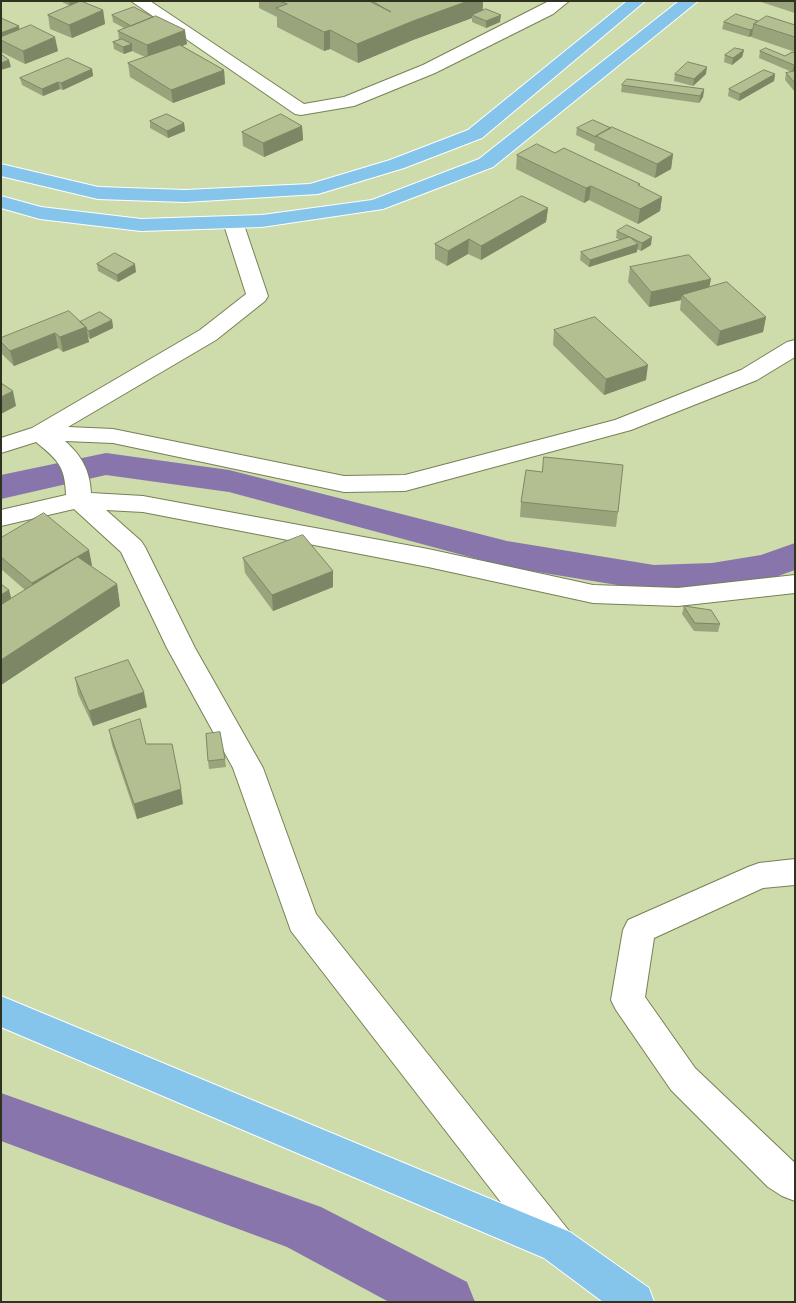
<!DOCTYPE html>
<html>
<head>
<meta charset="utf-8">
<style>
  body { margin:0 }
  #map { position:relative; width:796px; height:1303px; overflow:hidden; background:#cedbab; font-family:"PT Sans Narrow",sans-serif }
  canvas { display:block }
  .frame { position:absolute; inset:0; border:2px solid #2e321f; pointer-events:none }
</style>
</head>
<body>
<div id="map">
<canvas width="796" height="1303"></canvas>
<div class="frame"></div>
</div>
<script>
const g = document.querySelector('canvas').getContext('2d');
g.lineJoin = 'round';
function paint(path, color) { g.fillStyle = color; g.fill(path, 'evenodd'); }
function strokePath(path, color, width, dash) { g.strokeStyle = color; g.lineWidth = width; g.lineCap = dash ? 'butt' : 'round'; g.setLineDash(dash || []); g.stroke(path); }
paint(new Path2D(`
  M106,453L229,470L507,541L654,565L712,563L761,555L795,543V570L767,580L712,589L654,591L507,567L229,492L106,475L1,499V475Z
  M1,1093L321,1207L467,1282L475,1302H389L287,1247L1,1141Z`), '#8875ac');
const minor = new Path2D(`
  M131,1H150L304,104L344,97L423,65L549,1H569L553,14L435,73L354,106L301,115L295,114Z
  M233,216L240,218L243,222L268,296L265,301L216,340L68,427L113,429L344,476L405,475L615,420L741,370L787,342L795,340V357L757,380L631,430L405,491L344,492L113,443L65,441C82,456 90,471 91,493L143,496L428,549L593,585L678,588L795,575V593L678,606L593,603L428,567L143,512L106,510L141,541L145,547L195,648L263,768L316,914L570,1232L576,1245L570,1258L557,1264L544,1258L291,931L233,768L167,648L121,552L74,509L1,526V510L66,495C65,466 58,460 36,442L1,453V438L32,428L200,330L246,294L223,222L226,218Z
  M795,859V885L763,888L654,938L645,997L695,1068L795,1163V1201L782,1196L768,1187L671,1090L616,1010L611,1000L623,930L628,920L748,867L759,863Z`);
const major = new Path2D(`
  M627,1H645L482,138L404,168L318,194L185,202L98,199L1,176V164L98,187L185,190L310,184L390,160L468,130Z
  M679,1H698L493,167L383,209L262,227L141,231L40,219L1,208V196L41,207L141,219L262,215L372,200L479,159Z
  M1,996L570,1232L649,1288L654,1302H603L544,1258L1,1027Z`);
strokePath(minor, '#768154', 2);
strokePath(major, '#fff', 2);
paint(minor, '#fff');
paint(major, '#85c5eb');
paint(new Path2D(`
  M60,1H83L82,2L103,10L105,24L72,38L50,29L48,15L70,6Z
  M259,1H483V10L500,22L486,28L472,22V18L413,40L358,63L330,49L324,51L277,27V17L259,8Z
  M758,1H795V13Z
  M112,15L187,44L182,46L224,70L225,84L173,103L130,77L128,63L145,57L132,51L124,54L114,49L113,42L119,40L118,31L124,28L113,22Z
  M1,18L19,26V30L58,51L25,64L1,52Z
  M758,21L795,25V52L751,37L752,36L749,37L722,29L724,22Z
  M744,50L742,57L732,65L724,62L725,55Z
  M760,51L785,56L792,52L795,70L793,72L795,71V92L785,80L786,73L792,72L759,58Z
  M92,69L93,76L63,90L60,89L43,96L22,85L20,78Z
  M675,74H706L693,86L674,81Z
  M775,74L774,81L739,101L728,96L729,89Z
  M622,85L704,89L703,97L699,103L621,92Z
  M150,121L184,123L185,131L168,138L150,128Z
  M302,126L303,140L264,157L243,146L242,132Z
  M577,128L673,154L671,169L655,178L594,150L595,144L576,135Z
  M555,153L640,187L662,197L660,211L638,224L589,200L584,203L516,169L517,155Z
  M548,208L546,222L481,260L468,254L447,266L435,259V244Z
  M617,231L651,245L641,251L637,249V252L589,267L580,260L581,252L620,240L616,238Z
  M97,264L136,272L118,282L98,271Z
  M630,267L709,287L766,317L763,332L717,346L680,310L681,300L649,307L628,282Z
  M112,320L113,328L90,339L88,337L89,342L63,352L58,348L14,366L2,354L1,338L80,322Z
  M554,330L646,380L604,395L553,345Z
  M521,502L618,512L616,527L520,517Z
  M1,538L92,565L91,566L117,584L120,606L1,685V584L9,590L11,599L25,590L1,569Z
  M243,558L333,587L273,611L245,573Z
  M684,606L720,624L718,632L694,631L682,614Z
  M75,678L147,707L93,726L78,694Z
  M109,730L146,744L183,804L137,819L112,745Z
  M225,759L226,767L209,769L208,761Z`), '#9aa47c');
paint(new Path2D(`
  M69,1H83L70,6Z
  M468,1H483L482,14L472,15V18L413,40L358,63L357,44L413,21Z
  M103,10L105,24L72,38L69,25Z
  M501,15L500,22L486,28V21Z
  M19,26L20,33L1,40V33Z
  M753,29L752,36L749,37L750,30Z
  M185,30L187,44L148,59L147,45Z
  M330,30V49L324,51V32Z
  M55,37L58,51L25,64L23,51Z
  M132,44V51L124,54L123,47Z
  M744,50L742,57L732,65L733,58Z
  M9,60L11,67L1,70V63Z
  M795,64V70L792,72L794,65Z
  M707,67L706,74L693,86L694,79Z
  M92,69L93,76L63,90L61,83Z
  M224,70L225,84L173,103L171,90Z
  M775,74L774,81L739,101L740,94Z
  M58,82L60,89L43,96L42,89Z
  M704,89L703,97L699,103L700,96Z
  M184,123L185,131L168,138L167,131Z
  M302,126L303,140L264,157L263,143Z
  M673,154L671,169L655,178L657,164Z
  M591,186L589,200L584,203L586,188Z
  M662,197L660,211L638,224L640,209Z
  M548,208L546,222L481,260V246Z
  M652,237L651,245L641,251L642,243Z
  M469,239L468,254L447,266L448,251Z
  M638,244L637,252L589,267L590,260Z
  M135,264L136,272L118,282L117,275Z
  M711,279L708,294L682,295L681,300L649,307L651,292Z
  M766,317L763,332L717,346L720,331Z
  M112,320L113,328L90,339L89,331Z
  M86,327L89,342L63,352L60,337Z
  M55,333L58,348L14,366L10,351Z
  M648,365L646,380L604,395L606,379Z
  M13,391L16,406L1,414V397Z
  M89,550L92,565L35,598L32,583Z
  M333,571V587L273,611L272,595Z
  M117,584L120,606L1,685V660Z
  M9,590L13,605L1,612V595Z
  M144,692L147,707L93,726L89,711Z
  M181,789L183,804L137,819L134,804Z`), '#7d8665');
const building = new Path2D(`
  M81,1L103,10L69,25L48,15Z
  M280,1H369L391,12L372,1H468L413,21L357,44L330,30L324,32L276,8L287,4Z
  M134,7L153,17L131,26L112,15Z
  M486,9L501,15L486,21L472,15Z
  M736,14L758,21L754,24L753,29L750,30L724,22Z
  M156,16L185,30L147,45L118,31Z
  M767,16L795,25V37L754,24Z
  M1,18L19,26L1,33Z
  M31,25L55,37L23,51L1,40V37Z
  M122,39L132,44L123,47L113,42Z
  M180,45L224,70L171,90L128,63Z
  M735,48L744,50L733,58L725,55Z
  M766,48L785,56L792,52L795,53V64L794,65L760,51Z
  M1,54L9,60L1,63Z
  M68,58L92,69L61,83L58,82L42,89L20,78Z
  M688,62L707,67L694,79L675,74Z
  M764,70L775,74L740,94L729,89Z
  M795,71V83L786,73Z
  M627,79L704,89L700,96L622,85Z
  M167,114L184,123L167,131L150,121Z
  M281,114L302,126L263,143L242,132Z
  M593,120L611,128L596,136V137L577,128Z
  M612,127L673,154L657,164L596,136Z
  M537,144L555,153L564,148L640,184L638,185L662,197L640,209L591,186L586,188L517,155Z
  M522,196L548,208L481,246L469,239L448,251L435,244Z
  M627,225L652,237L642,243L617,231Z
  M630,237L638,244L590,260L581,252Z
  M115,253L135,264L117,275L97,264Z
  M689,255L711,279L651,292L630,267Z
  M727,282L766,317L720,331L682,295Z
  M69,311L86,327L60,337L55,333L10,351L1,342V338Z
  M100,312L112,320L89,331L87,330L86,327L80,322Z
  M595,317L648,365L606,379L554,330Z
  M1,383L13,391L1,397Z
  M544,457L623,465L618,512L521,502L526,470L542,472Z
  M44,513L89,550L32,583L1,557V538Z
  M303,535L333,571L272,595L243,558Z
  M78,557L117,584L1,660V605Z
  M1,584L9,590L1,595Z
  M684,606L711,610L720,624L695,623Z
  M128,660L144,692L89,711L75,678Z
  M140,719L146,744H172L181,789L134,804L109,730Z
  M220,732L225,759L208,761L206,734Z`);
paint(building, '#b3bf90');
strokePath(building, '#7d8665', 1);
</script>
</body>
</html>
